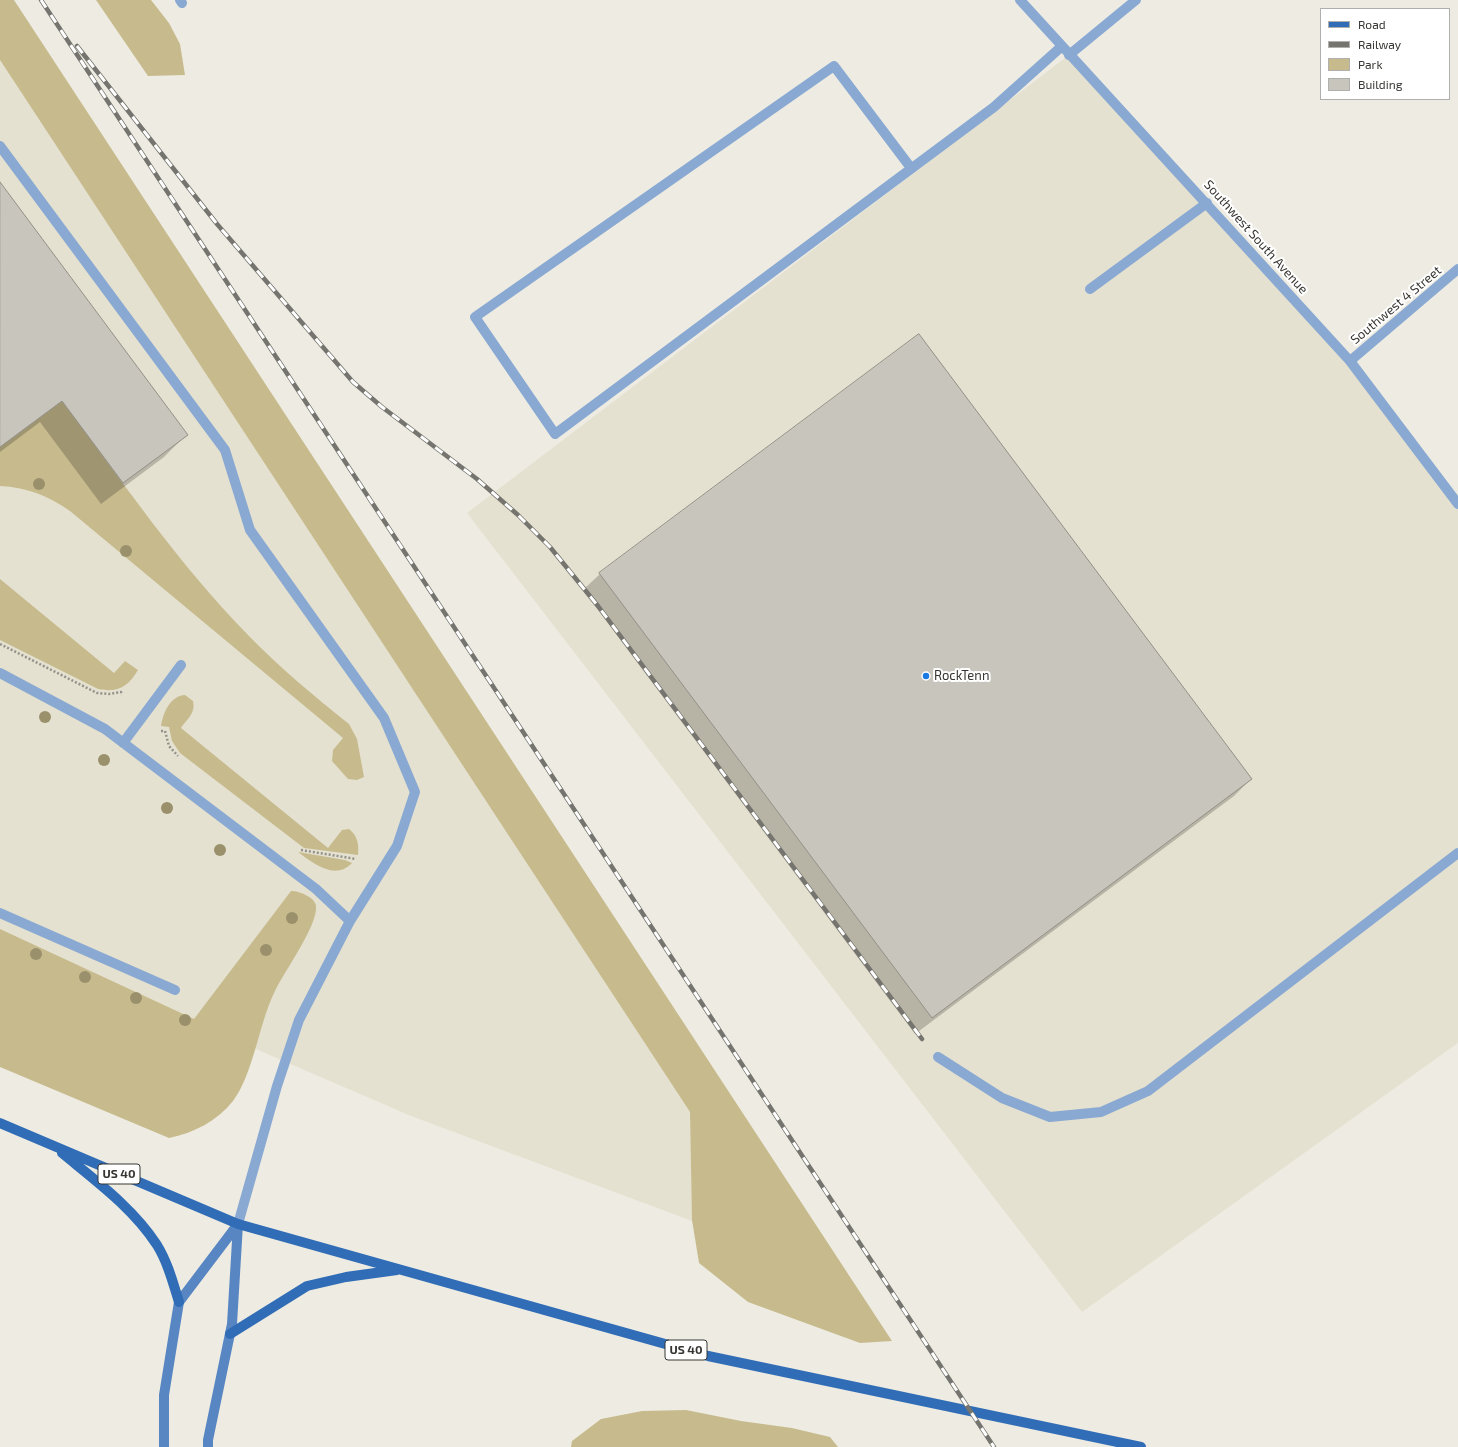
<!DOCTYPE html>
<html>
<head>
<meta charset="utf-8">
<style>
  body { margin:0 }
  #map { position:relative; width:1458px; height:1447px; overflow:hidden; background:#eeece2; font-family:"Exo 2",sans-serif }
  canvas { display:block }
  .legend { position:absolute; left:1320px; top:8px; width:130px; height:92px; box-sizing:border-box; background:#fff; border:1px solid #afafad; margin:0; padding:5px 7px; list-style:none; font-size:12px; color:#373632 }
  .legend li { display:flex; align-items:center; gap:8px; height:20px }
  .legend b { width:20px; border:1px solid #afafad }
</style>
</head>
<body>
<div id="map">
<canvas width="1458" height="1447"></canvas>
<ul class="legend">
<li><b style="height:5px;background:#316db7"></b>Road</li>
<li><b style="height:5px;background:#75746e"></b>Railway</li>
<li><b style="height:11px;background:#c7bb8e"></b>Park</li>
<li><b style="height:11px;background:#c8c5bc"></b>Building</li>
</ul>
</div>
<script>
const g = document.querySelector('canvas').getContext('2d');
g.lineJoin = 'round';
function paint(path, color) { g.fillStyle = color; g.fill(path, 'evenodd'); }
function strokePath(path, color, width, dash) { g.strokeStyle = color; g.lineWidth = width; g.lineCap = dash ? 'butt' : 'round'; g.setLineDash(dash || []); g.stroke(path); }
function write(font, color, halo, rows, align = 'center') {
  g.font = font + ' "Exo 2",sans-serif'; g.lineWidth = 4; g.setLineDash([]); g.textBaseline = 'middle'; g.strokeStyle = halo; g.fillStyle = color; for (const [text, x, y, turn = 0] of rows) {
    g.save(); g.translate(x, y); g.rotate((+turn || 0) * Math.PI / 180); g.textAlign = isNaN(turn) ? turn : align; if (halo) g.strokeText(text, 0, 0); g.fillText(text, 0, 0); g.restore();
  }
}
paint(new Path2D(`
  M1069,55L1350,361L1458,504V1043L1082,1312L467,513Z
  M0,60L690,1112L783,1255L411,1116L165,1010L0,935Z`), '#e5e1d0');
paint(new Path2D(`
  M0,0H14L892,1341L860,1343L748,1302L699,1263L692,1220L690,1112L0,60Z
  M96,0H151L169,23L180,44L185,75L148,76Z
  M62,401C122,481 179,565 249,636C280,668 314,696 349,724L357,739L364,777L357,780L348,779L332,761L333,750L343,738L70,511C49,496 26,487 0,486V447Z
  M0,579L114,673L125,661L138,670C128,687 117,693 98,689L0,640Z
  M185,695L193,701C196,713 187,719 181,728L328,848L342,830L349,829C358,836 359,845 358,855L304,848L180,753L172,741L169,727L161,726C163,713 170,696 185,695Z
  M298,852L345,860L352,863C335,881 313,863 298,852Z
  M291,891C299,891 315,897 316,906C318,926 283,973 274,993C259,1024 253,1075 233,1101C217,1121 194,1133 169,1138L0,1067V929L194,1019Z
  M686,1410L741,1421L792,1428L830,1437L838,1447H571L572,1441L601,1419L642,1411Z`), '#c7bb8e');
paint(new Path2D(`
  M0,184L186,435L164,457L101,504L40,422L0,452Z
  M600,574L1251,779L1234,796L915,1034L583,590Z`), '#0003');
const building = new Path2D(`
  M0,182L188,435L123,483L62,401L0,447Z
  M919,334L1252,779L932,1018L599,573Z`);
paint(building, '#c8c5bc');
strokePath(building, '#939188', 1);
strokePath(new Path2D(`
  M0,644L97,693L109,694L121,692L122,695
  M161,731H165L169,746L178,756
  M301,850L356,859`), '#93918a', 2.5, [2, 2]);
strokePath(new Path2D(`
  M180,0L182,3
  M0,146L225,450L250,530L384,718L415,792L397,846L350,921L299,1020L277,1086L238,1224
  M911,168L834,66L475,317L555,434L994,107L1061,47
  M1090,289L1207,203
  M0,673L105,729L316,889L350,921
  M123,743L181,665
  M0,913L175,990
  M938,1057L1002,1098L1050,1117L1101,1112L1148,1091L1458,853`), '#89a9d2', 10);
strokePath(new Path2D(`
  M1020,0L1350,361L1458,504
  M1069,55L1136,0
  M1350,361L1458,269`), '#89a9d2', 10);
strokePath(new Path2D(`
  M164,1447V1395L179,1302L238,1224
  M208,1447V1440L232,1324L238,1224`), '#5786c3', 10);
strokePath(new Path2D(`
  M0,1123L238,1224L708,1356L1141,1447
  M62,1153C96,1181 133,1208 157,1245C168,1263 173,1283 179,1302
  M230,1334L307,1286L346,1277L397,1270`), '#316db7', 10);
const rail = new Path2D(`
  M41,0L994,1447
  M77,46L217,224L353,382L382,407L477,479L518,515L550,547L598,606L922,1039`);
strokePath(rail, '#75746e', 4.5);
strokePath(rail, '#fff', 3, [9]);
g.fillStyle = '#9a916c';
for (const [x, y] of [
  [39,484],
  [126,551],
  [45,717],
  [104,760],
  [167,808],
  [220,850],
  [292,918],
  [266,950],
  [36,954],
  [85,977],
  [136,998],
  [185,1020]
]) { g.beginPath(); g.arc(x, y, 6, 0, 2 * Math.PI); g.fill(); }
for (const [x, y, r, color] of [
  [926,676,4,"#1b79e2"]
]) { const dot = new Path2D(); dot.arc(x, y, r, 0, 2 * Math.PI); g.fillStyle = color; g.fill(dot); strokePath(dot, '#fff', 1.5); }
for (const [x, y, w] of [
  [119,1174,42],
  [686,1350,42]
]) { const box = new Path2D(); box.roundRect(x - w / 2, y - 10, w, 20, 3); g.fillStyle = '#fff'; g.fill(box); strokePath(box, '#373632', 1); }
write('bold 12px', '#373632', null, [
  ["US 40",119,1174],
  ["US 40",686,1350]
]);
write('13px', '#373632', '#fff', [
  ["Southwest South Avenue",1256,237,48],
  ["Southwest 4 Street",1396,305,-40]
]);
write('13px', '#373632', '#fff', [
  ["RockTenn",934,676]
], 'left');
</script>
</body>
</html>
